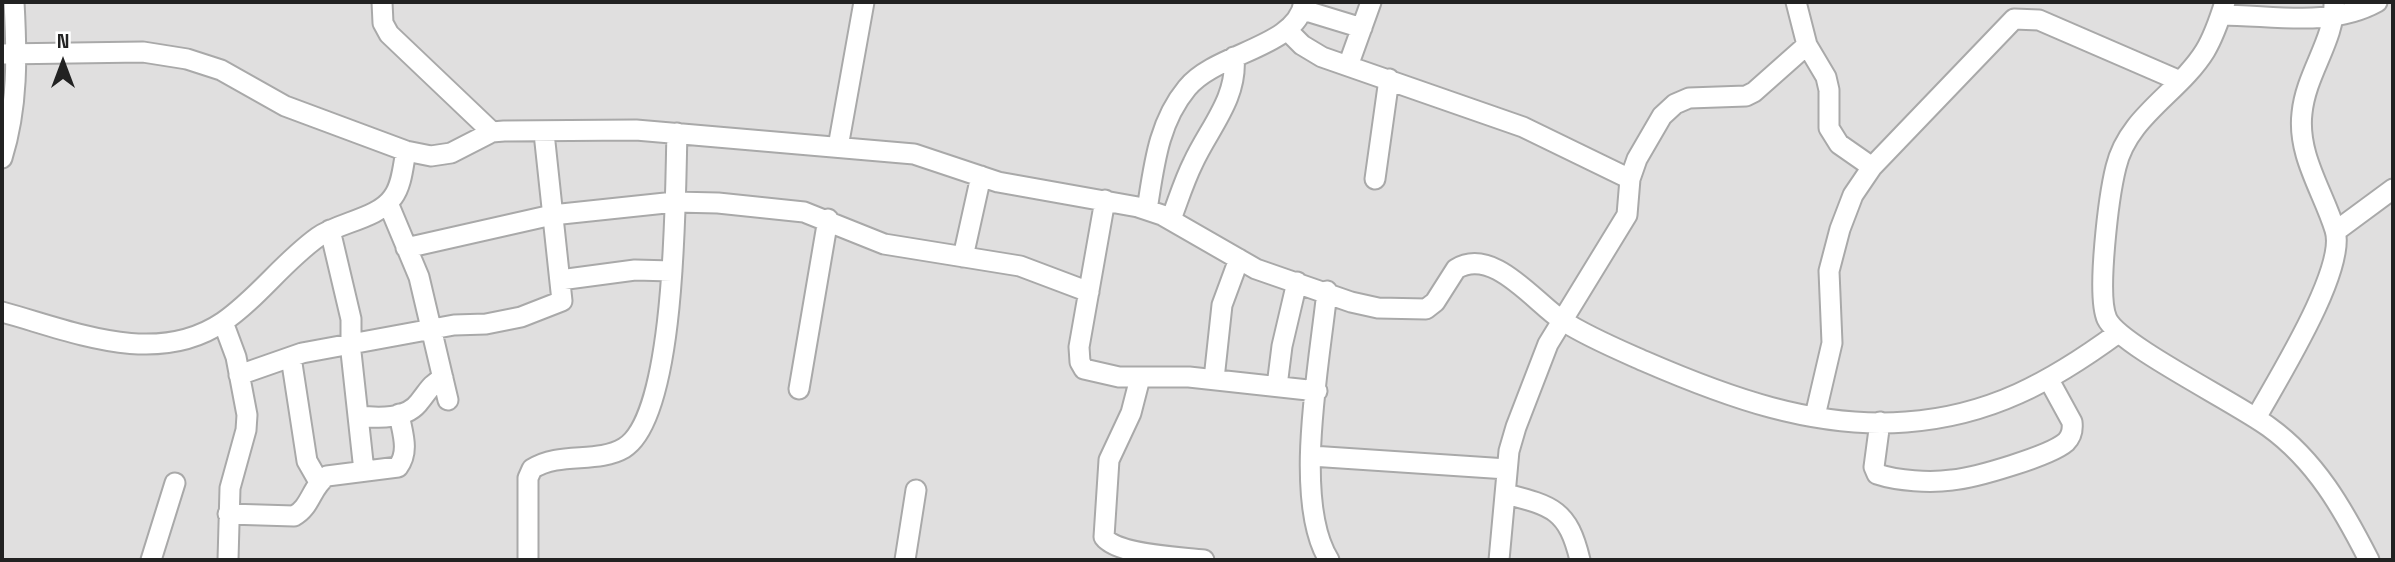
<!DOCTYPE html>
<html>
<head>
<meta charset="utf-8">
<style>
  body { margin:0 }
  #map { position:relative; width:2395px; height:562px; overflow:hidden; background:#f2efe9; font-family:"Space Grotesk",sans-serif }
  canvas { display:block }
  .frame { position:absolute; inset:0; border:4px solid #222; pointer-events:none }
  .north { position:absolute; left:28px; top:28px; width:70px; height:70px; -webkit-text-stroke:5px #fff; paint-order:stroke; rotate:0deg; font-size:19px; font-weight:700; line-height:28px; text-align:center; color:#222 }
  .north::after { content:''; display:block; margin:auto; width:24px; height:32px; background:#222; clip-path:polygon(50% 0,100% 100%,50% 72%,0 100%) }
</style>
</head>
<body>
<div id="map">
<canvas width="2395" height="562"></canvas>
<div class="frame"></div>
<div class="north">N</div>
</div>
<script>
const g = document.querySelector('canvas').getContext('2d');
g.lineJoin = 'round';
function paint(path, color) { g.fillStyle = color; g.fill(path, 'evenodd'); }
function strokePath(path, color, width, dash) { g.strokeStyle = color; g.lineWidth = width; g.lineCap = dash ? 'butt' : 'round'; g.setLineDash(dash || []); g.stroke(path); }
paint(new Path2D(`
  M2,2H2393V560H2Z`), '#e0dfdf');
const minor = new Path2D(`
  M382,2L383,23L389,34L492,132
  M1796,2L1807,45L1826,77L1829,90V128L1839,144L1872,167
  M2225,2C2220,18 2214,36 2205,51C2179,93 2128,116 2116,167C2109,195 2096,295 2107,319C2119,345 2237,403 2269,427C2316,461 2343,509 2369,560
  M1303,10L1362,28
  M2221,15C2273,15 2330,28 2377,2
  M1288,31L1302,45L1322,57L1523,127L1630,179
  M2,54L143,52L187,59L221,70L285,106L406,151L431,156L451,153L492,132L504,131L636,130L914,154L998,182L1138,207L1162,215L1256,269L1351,302L1378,308L1426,309L1435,302L1456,269C1493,246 1534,302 1563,321C1588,337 1617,349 1644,361C1727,397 1814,429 1906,422C1990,416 2051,382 2118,333
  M1348,66L1371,2
  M838,147L864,2
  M2,158C18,107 17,55 14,2
  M1375,179L1389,79
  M1105,200L1079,347L1080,362L1084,369L1119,377H1189L1317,391
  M388,203L419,277L448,400
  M1147,210C1154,166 1158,123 1187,88C1216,52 1297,48 1304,2
  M1171,219C1178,201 1184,181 1193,163C1209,128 1238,98 1234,57
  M330,230L351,319V352L364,471
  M2336,231L2393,189
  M406,248L552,215L675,202L718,203L804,212L884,244L1020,266L1089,292
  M963,257L981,176
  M560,280L635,270L672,271
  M1327,291C1320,361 1292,501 1329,560
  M2,312C72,331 155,368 223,322C258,298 283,262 318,237C339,222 378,219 393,197C402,185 403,166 406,151
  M223,322L236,357L247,415L246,430L230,488L228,560
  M291,357L307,461L319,482
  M239,375L302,353L454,325L486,324L521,317L562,301L544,133
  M1140,378L1131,413L1109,460L1104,537C1117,555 1180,557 1204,560
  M1214,379L1222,305L1239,259
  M1277,386L1282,346L1297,282
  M799,389L828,219
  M358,416C378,418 407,420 420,401C429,390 430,385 443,378
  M1815,416L1832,343L1829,271L1840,229L1853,195L1872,167L2014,19L2039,20L2180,81
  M2256,418C2277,380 2347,269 2335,230C2323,191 2297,155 2302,113C2306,73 2335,40 2334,2
  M1880,422L1874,467L1877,474C1898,481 1930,483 1952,480C1975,478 2050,456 2066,442C2071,437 2073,430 2072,422L2049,380
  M1311,456L1507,469
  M1506,494C1553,506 1568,510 1580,560
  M228,514L294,516C311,507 311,487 327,476L398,467C410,451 402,432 399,414
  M151,560L175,483
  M528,560V478L532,469C560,451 597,464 624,448C677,416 675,193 677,133
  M905,560L916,490
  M1499,560L1509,451L1516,427L1548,344L1627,215L1630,179L1637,159L1662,116L1675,104L1689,98L1746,96L1754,92L1807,45`);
strokePath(minor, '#a9a9a9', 23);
strokePath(minor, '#fff', 19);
</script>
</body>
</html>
